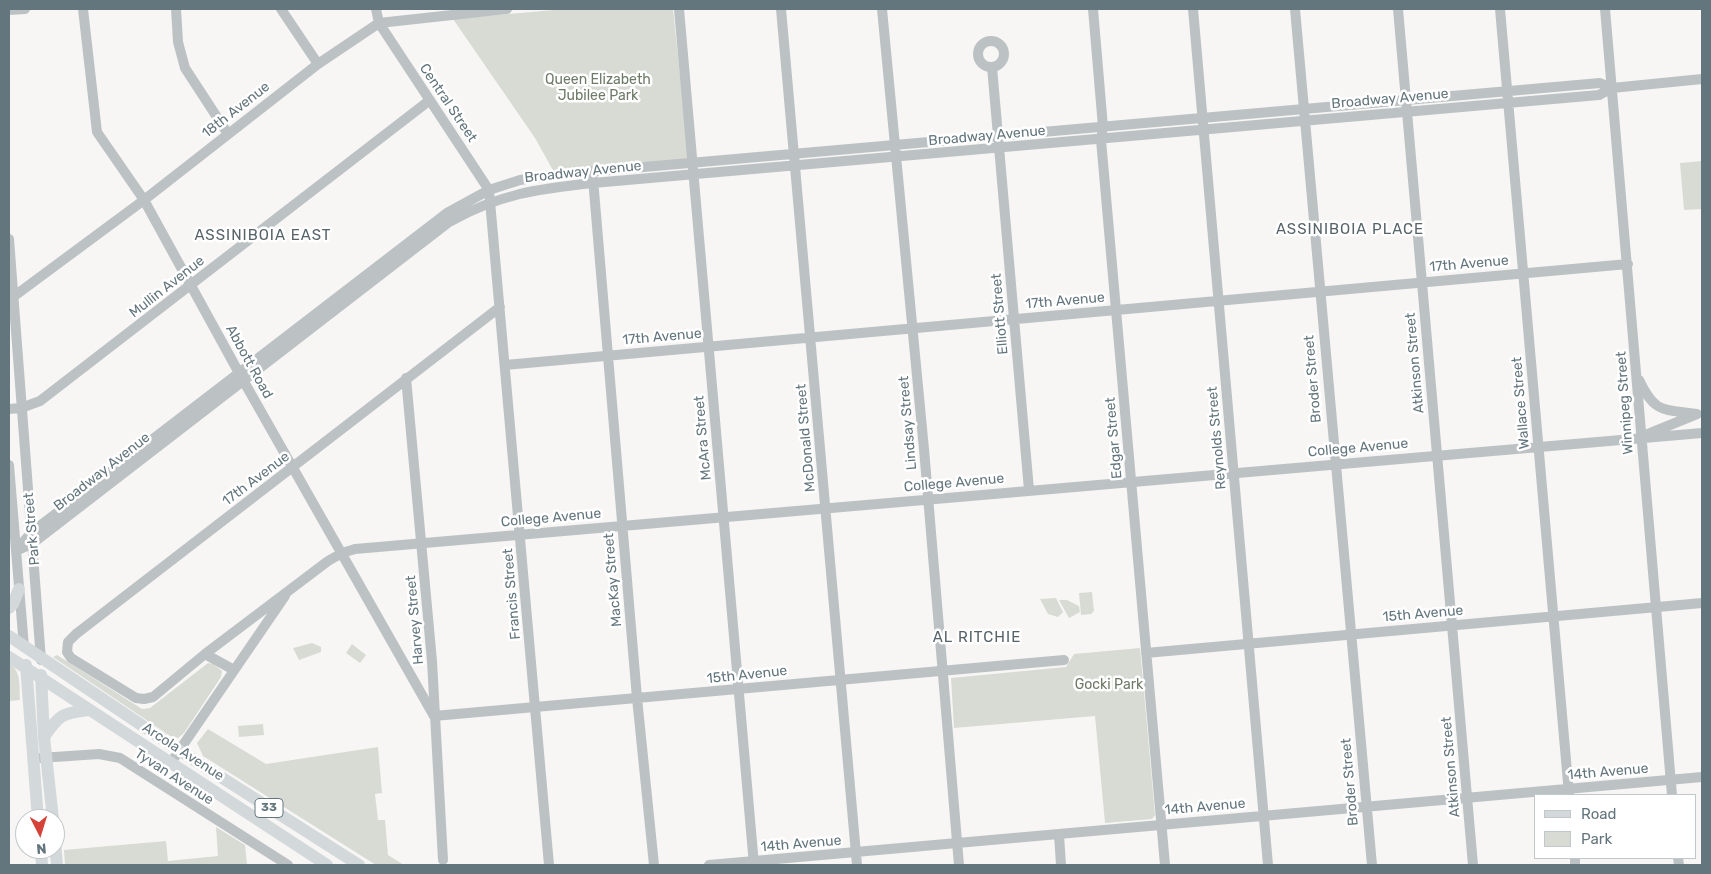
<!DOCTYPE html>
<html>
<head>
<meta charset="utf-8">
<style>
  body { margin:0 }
  #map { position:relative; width:1711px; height:874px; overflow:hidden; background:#f7f6f4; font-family:Rubik,sans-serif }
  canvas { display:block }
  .frame { position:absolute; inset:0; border:10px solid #64767d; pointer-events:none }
  .legend { position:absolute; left:1534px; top:794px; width:162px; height:65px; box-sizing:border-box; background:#fff; border:1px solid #c1c8cb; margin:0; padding:6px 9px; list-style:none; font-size:15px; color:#64767d }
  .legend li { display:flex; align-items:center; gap:10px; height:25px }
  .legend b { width:25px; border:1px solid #c1c8cb }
  .north { position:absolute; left:15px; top:809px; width:50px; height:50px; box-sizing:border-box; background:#fff; border:1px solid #c1c8cb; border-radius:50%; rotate:175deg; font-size:14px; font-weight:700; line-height:20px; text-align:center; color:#64767d }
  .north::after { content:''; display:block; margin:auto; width:18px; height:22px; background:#d54237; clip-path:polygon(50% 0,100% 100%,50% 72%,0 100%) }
</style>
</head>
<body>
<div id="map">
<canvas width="1711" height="874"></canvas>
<div class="frame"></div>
<ul class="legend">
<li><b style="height:6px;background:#d3d8da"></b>Road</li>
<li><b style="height:14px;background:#d8dbd4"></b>Park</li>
</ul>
<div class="north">N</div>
</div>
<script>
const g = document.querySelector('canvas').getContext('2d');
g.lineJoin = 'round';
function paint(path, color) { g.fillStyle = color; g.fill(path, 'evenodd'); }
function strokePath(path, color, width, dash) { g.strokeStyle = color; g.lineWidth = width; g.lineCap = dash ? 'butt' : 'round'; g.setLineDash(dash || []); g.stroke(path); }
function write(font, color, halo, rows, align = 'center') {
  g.font = font + ' Rubik,sans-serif'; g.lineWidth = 5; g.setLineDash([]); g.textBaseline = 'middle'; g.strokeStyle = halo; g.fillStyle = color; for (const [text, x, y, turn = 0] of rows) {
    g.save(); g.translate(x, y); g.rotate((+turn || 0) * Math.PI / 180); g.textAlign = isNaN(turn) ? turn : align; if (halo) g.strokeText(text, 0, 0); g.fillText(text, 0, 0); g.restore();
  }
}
paint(new Path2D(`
  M565,9H673L689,161L554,172L535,138L453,19Z
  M1702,161V209L1684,210L1680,163Z
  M1092,592L1094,611L1091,614L1081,615L1079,593Z
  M1056,598L1063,612L1058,617L1048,614L1040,599Z
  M1059,600H1067L1079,606L1080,612L1069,618Z
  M312,643L321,647V652L299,660L293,648Z
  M352,644L366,655L360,663L346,653Z
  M1140,648L1155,815L1152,819L1105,823L1095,716L954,728L951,678L1066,667L1074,654Z
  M57,655L142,709L150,708L208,663L213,664L222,671L221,677L184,733L178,738L170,736L53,657Z
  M9,663C22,672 19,686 20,700L9,701Z
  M263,724L264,735L239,737L238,726Z
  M208,729L266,764L378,747L382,793L375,794L378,820H385L388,855L404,865H376L203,756L197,743Z
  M216,827L245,845L247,865H65L64,850L166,841L168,861L218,856Z`), '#d8dbd4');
strokePath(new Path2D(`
  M83,9L97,132L144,200L239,373L434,716
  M176,9L178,42L185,68L228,134
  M281,9L318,64
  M376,9L379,23L489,190L549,865
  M679,9L754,865
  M781,9L857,865
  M882,9L924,449L959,865
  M1093,9L1103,127L1101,140L1165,865
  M1193,9L1268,865
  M1295,9L1372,865
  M1398,9L1473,865
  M1500,9L1569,794
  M1605,9L1672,795
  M9,10L25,9
  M978 54a13 13 0 1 1 26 0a13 13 0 1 1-26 0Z
  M992,67L1029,490
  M593,179L637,698L654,865
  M9,239L41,660
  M9,297H13L144,200L318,64L379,23L507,9
  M500,307L76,634L68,642L67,652L71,658L136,698L144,699L153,697L205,654L328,561L342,553L355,549L1702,433
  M505,365L1628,264
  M406,378L432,661L443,860
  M1639,380C1655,414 1663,409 1697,414
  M9,409L21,408L40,401L430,100
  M1648,434L1697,414
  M9,465L24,647
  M16,550L32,532L447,213L489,190L520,180L553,175L1600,83L1612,88
  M16,551L33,543L449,222C500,194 536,189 593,183L1599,95L1612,88L1702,79
  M1146,653L1702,603
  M205,654L234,670
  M434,716L1064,660
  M40,758L99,754L120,758L288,865
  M170,764L285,596
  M1059,835L1061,865
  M1575,858V865
  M1678,858L1679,865
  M709,865L1702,777`), '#bcc2c4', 10);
strokePath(new Path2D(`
  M9,608L13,604L19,589
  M9,636L180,751L359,865
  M9,657L327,865
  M26,665L38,819
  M41,675L44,737L53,819
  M44,737C59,715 62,713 88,710
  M55,842L57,865
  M41,849L42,865`), '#d3d8da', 12);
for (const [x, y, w] of [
  [269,808,28]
]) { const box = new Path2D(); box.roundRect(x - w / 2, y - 9.5, w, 19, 4); g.fillStyle = '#fff'; g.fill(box); strokePath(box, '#64767d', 1); }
write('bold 12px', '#64767d', null, [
  ["33",269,808]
]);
write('14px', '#6e7a67', '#fff', [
  ["Queen Elizabeth",598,80],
  ["Jubilee Park",598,96],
  ["Gocki Park",1109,685]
]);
write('14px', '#64767d', '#fff', [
  ["Broadway Avenue",1390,99,-5],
  ["Central Street",448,103,56],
  ["18th Avenue",236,110,-38],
  ["Broadway Avenue",987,136,-5],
  ["Broadway Avenue",583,172,-6],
  ["17th Avenue",1469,264,-5],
  ["Mullin Avenue",167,287,-38],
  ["17th Avenue",1065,301,-5],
  ["Elliott Street",1000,314,-95],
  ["17th Avenue",662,337,-5],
  ["Abbott Road",249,362,61],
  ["Atkinson Street",1415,363,-95],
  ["Broder Street",1313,379,-95],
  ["Wallace Street",1521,403,-95],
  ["Winnipeg Street",1625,403,-94],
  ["Lindsay Street",908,423,-95],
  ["McAra Street",703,438,-95],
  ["McDonald Street",806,438,-95],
  ["Edgar Street",1114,438,-95],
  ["Reynolds Street",1217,438,-95],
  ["College Avenue",1358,448,-5],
  ["Broadway Avenue",102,472,-38],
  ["17th Avenue",256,479,-37],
  ["College Avenue",954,483,-5],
  ["College Avenue",551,518,-5],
  ["Park Street",32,529,-95],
  ["MacKay Street",613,580,-95],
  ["Francis Street",512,594,-95],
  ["15th Avenue",1423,614,-5],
  ["Harvey Street",415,620,-95],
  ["15th Avenue",747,675,-6],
  ["Arcola Avenue",183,752,33],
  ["Atkinson Street",1451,767,-95],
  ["14th Avenue",1608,772,-5],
  ["Tyvan Avenue",174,777,33],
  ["Broder Street",1350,782,-95],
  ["14th Avenue",1205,807,-5],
  ["14th Avenue",801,844,-5]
]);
g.letterSpacing = '1px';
write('15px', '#566368', '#fff', [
  ["ASSINIBOIA PLACE",1350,230],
  ["ASSINIBOIA EAST",263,236],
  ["AL RITCHIE",977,638]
]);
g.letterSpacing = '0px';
</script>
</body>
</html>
